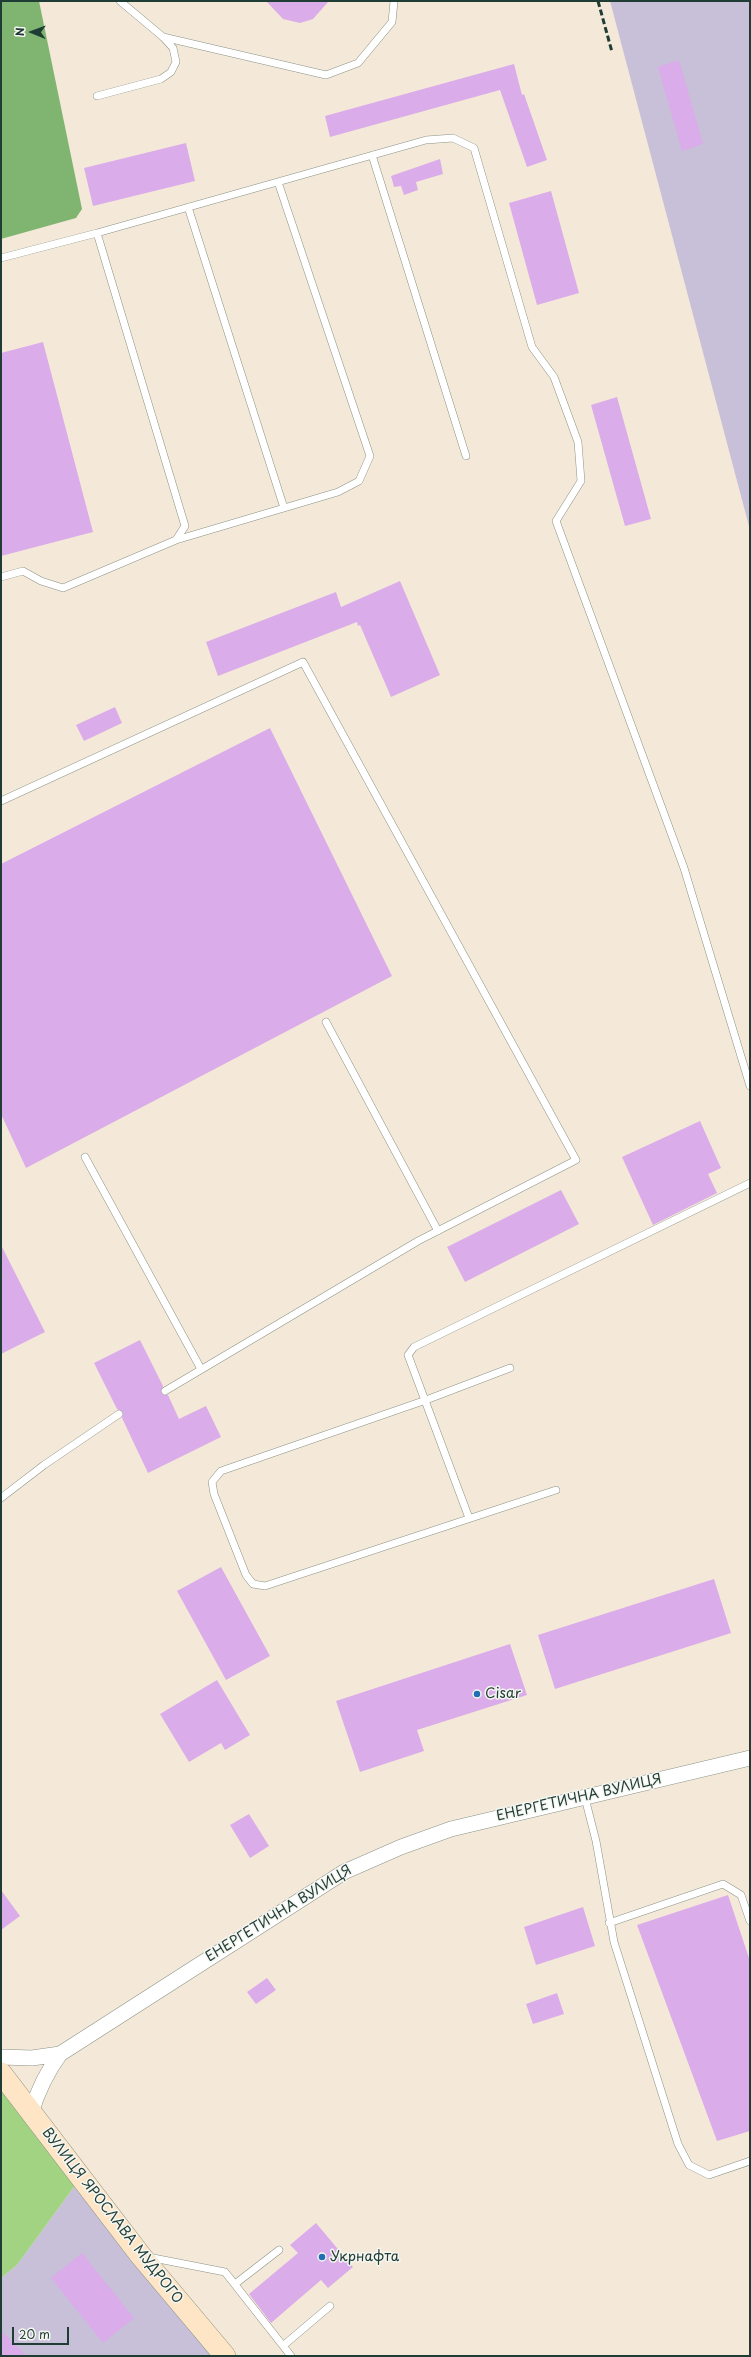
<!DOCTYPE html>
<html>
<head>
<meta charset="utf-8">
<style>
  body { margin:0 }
  #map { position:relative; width:751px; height:2357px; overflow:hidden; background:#f4e9d8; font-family:"Playpen Sans",sans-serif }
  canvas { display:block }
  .frame { position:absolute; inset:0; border:2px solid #1f3d34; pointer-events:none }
  .north { position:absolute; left:12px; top:12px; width:40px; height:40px; -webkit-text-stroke:3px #f6f6f2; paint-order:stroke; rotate:271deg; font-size:11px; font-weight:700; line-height:16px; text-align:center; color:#1f3d34 }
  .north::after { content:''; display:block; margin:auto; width:14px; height:18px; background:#1f3d34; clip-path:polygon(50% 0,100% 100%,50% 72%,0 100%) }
  .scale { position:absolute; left:12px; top:2327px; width:57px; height:18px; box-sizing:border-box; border:2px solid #1f3d34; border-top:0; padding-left:5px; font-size:12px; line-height:14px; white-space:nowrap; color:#1f3d34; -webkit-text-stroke:3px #f6f6f2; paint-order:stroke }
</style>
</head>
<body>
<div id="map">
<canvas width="751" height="2357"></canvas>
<div class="frame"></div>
<div class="north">N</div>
<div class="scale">20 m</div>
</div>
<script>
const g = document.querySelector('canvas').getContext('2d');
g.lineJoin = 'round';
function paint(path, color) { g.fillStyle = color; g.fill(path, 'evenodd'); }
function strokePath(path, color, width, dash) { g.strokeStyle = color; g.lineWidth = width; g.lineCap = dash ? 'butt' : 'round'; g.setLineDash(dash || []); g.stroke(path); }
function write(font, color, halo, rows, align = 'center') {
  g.font = font + ' "Playpen Sans",sans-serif'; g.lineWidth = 3; g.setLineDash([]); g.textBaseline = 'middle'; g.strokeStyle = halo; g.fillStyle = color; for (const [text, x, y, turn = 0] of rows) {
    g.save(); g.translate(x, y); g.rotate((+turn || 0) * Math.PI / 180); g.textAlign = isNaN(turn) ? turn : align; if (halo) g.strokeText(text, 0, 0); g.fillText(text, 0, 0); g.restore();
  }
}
paint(new Path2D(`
  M610,1H750V530Z
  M76,2184L221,2356H1V2278L17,2265Z`), '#c8bfd8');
paint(new Path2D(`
  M1,2083L76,2184L17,2265L1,2278Z`), '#a1d383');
paint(new Path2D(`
  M1,1H39L82,209L76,218L1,239Z`), '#80b571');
paint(new Path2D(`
  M266,1H329L313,19L300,23L283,19Z
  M679,60L703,144L682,151L658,67Z
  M514,64L522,95L524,94L547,160L527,167L500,90L330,137L325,116Z
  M186,143L195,181L93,206L84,168Z
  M440,159L443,174L416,182L418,190L404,195L401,186L394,187L391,176Z
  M551,191L579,293L537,305L509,203Z
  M43,342L93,532L1,556V353Z
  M617,397L651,519L625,526L591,405Z
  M400,581L440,675L391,697L360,625L358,626L357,622L218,676L206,642L336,592L341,607Z
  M115,707L122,723L84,741L76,725Z
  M270,728L392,976L26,1168L1,1114V864Z
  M700,1121L721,1168L708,1174L717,1193L653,1225L622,1157Z
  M561,1190L579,1224L465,1282L447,1247Z
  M1,1245L45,1332L1,1354Z
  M140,1340L163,1386L161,1393L168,1395L179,1419L206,1406L221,1437L148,1473L122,1418L123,1412L117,1409L94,1363Z
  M221,1567L270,1656L226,1680L177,1591Z
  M714,1579L731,1633L555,1689L538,1635Z
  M510,1644L527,1695L417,1730L424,1751L360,1772L336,1701Z
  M217,1680L250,1735L225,1750L221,1743L189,1762L160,1714Z
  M249,1814L269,1846L250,1858L230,1825Z
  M1,1890L20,1916L1,1930Z
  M728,1895L750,1961V2131L717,2141L637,1925Z
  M583,1907L595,1946L536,1965L524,1927Z
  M267,1978L276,1990L256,2004L247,1992Z
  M557,1993L564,2014L533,2024L526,2004Z
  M316,2223L353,2267L328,2288L321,2280L271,2323L249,2294L298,2253L290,2245Z
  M82,2253L134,2318L103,2343L51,2278Z
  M1,2331L27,2356H1Z`), '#dbacea');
const lane = new Path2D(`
  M163,37L326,75L358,63L392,22L394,1
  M97,96L161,79L171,72L176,62L173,48L163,37L120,1
  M372,155L466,456
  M188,207L284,508
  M97,233L426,140L453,138L474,148L532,347L554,377L578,442L581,481L556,521L684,868L750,1086
  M1,258L97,233L185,526L176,540L63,588L41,581L23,571L1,577
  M176,540L338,492L359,481L370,456L278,182
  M1,801L303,662L576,1160L418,1241L165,1391
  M326,1022L438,1231
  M85,1157L201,1369
  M510,1368L426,1400L221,1471L212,1482L214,1494L246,1575L253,1584L265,1586L556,1490
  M1,1498L44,1465L119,1414
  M469,1518L408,1355L414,1347L750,1183
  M585,1798L596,1841L614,1942L678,2144L689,2165L709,2175L750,2161
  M609,1923L723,1884L741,1895L750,1921
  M148,2257L225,2272L291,2356
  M235,2284L279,2250
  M284,2345L330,2306`);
const street = new Path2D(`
  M1,2057L32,2058L60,2054
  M31,2113C38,2090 46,2073 60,2054L344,1872L401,1847L451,1829L750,1758`);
const secondary = new Path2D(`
  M1,2073L141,2256L225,2356`);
strokePath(lane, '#8a9386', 8);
strokePath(street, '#8a9386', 16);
strokePath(secondary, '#8a9386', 22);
strokePath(lane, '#fff', 7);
strokePath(street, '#fff', 15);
strokePath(secondary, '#fde5c5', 21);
strokePath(new Path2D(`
  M598,1L612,52`), '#1f3d34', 3, [6, 3]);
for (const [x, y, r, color] of [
  [477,1694,4,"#1f6fb2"],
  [322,2257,4,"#1f6fb2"]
]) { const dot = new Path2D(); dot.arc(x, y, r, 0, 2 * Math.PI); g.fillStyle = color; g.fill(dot); strokePath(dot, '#f6f6f2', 1.5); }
write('14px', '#1f3d34', '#f6f6f2', [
  ["Cisar",485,1694],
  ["Укрнафта",330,2257]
], 'left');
write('14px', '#1f3d34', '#f6f6f2', [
  ["ЕНЕРГЕТИЧНА ВУЛИЦЯ",579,1798,-13],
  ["ЕНЕРГЕТИЧНА ВУЛИЦЯ",279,1914,-32],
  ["ВУЛИЦЯ ЯРОСЛАВА МУДРОГО",112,2216,52]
]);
</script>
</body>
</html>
